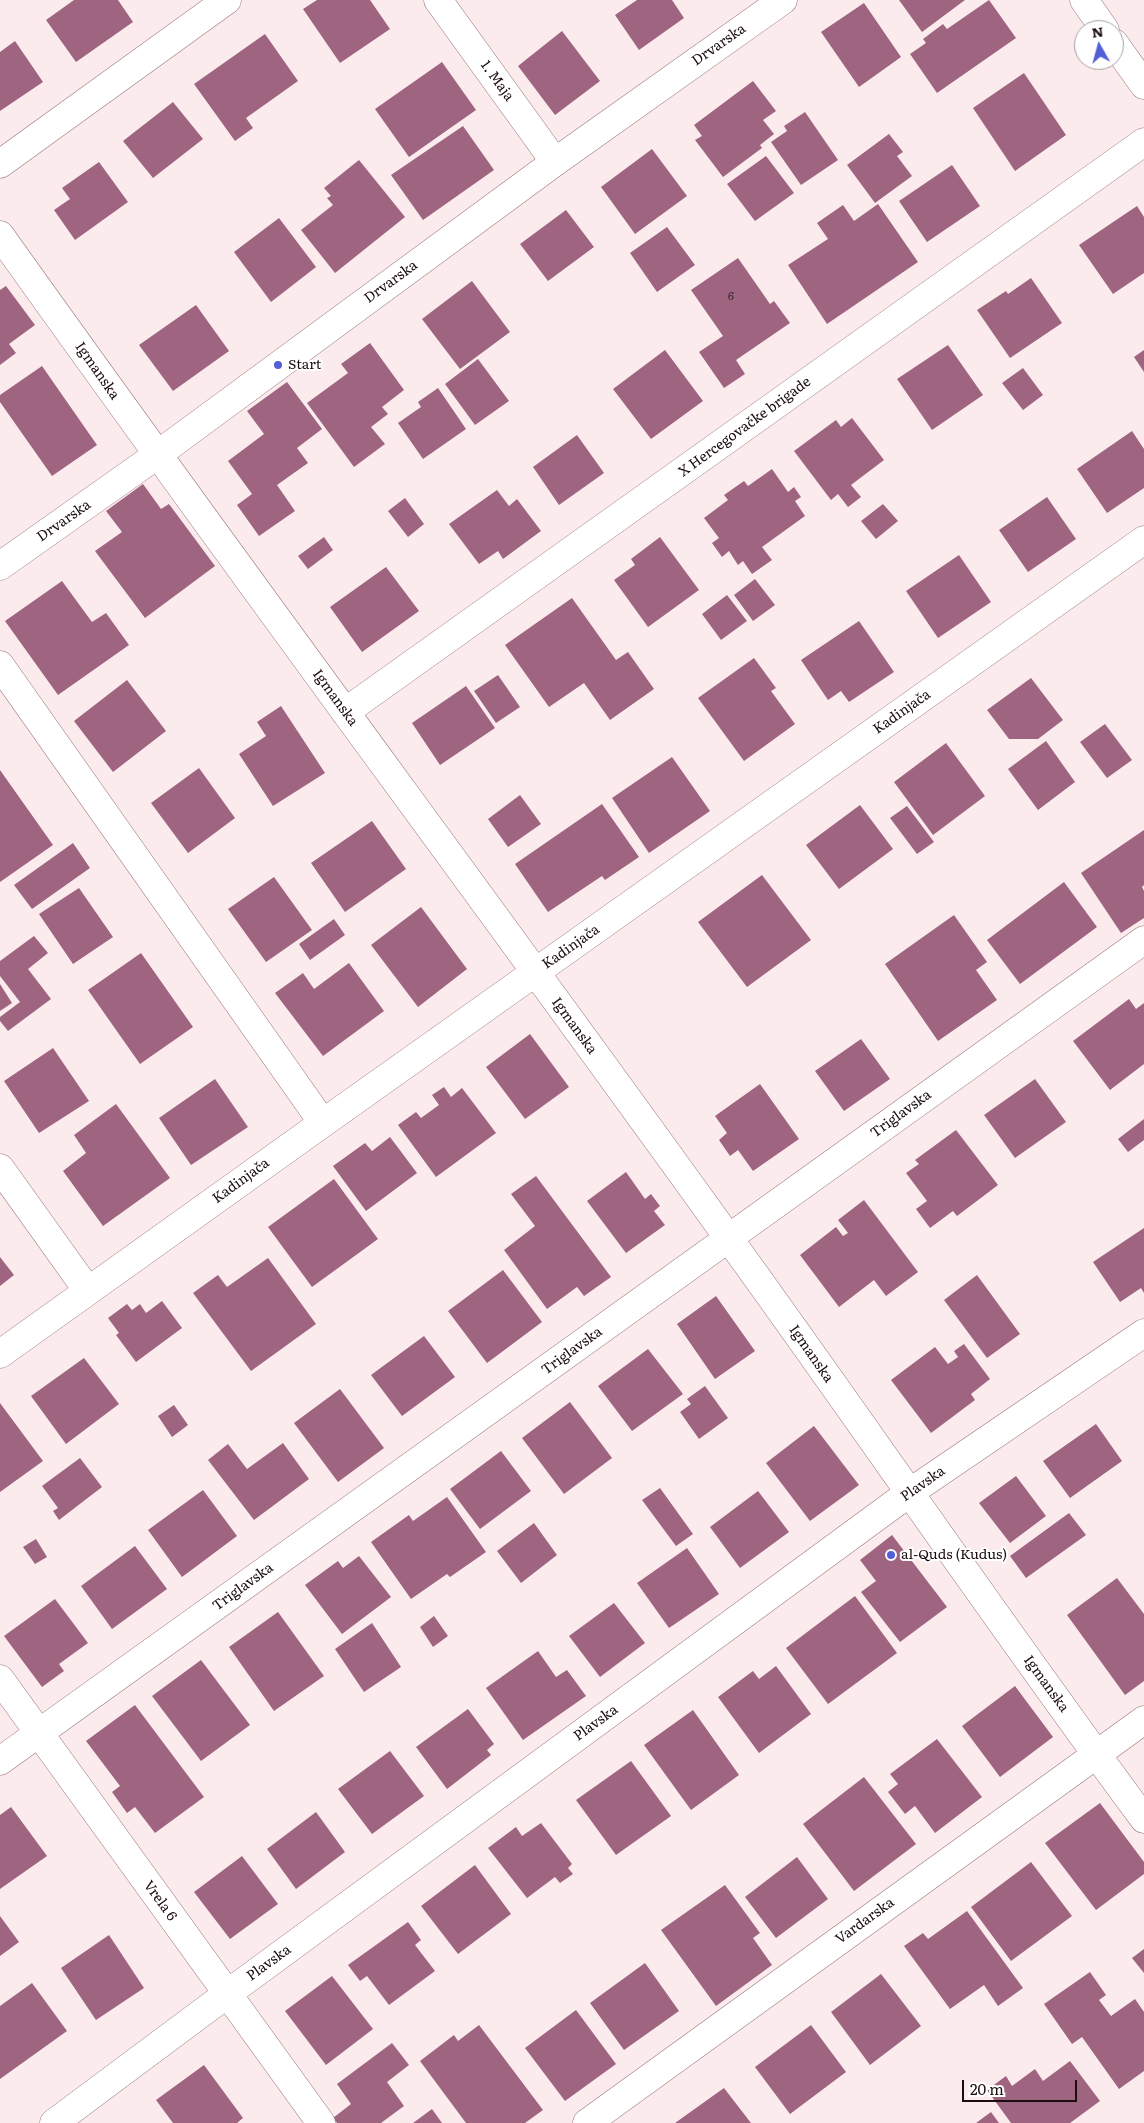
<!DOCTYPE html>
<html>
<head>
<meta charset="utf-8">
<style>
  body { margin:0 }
  #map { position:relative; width:1144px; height:2123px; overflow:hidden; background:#fcebed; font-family:Literata,serif }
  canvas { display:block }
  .north { position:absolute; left:1074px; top:20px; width:50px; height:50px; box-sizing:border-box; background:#fff; border:1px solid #a49f9f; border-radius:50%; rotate:353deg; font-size:14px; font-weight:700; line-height:20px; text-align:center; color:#1b0e10 }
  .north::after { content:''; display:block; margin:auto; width:18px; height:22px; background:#535fd6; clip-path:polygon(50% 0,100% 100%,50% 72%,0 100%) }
  .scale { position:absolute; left:962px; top:2080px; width:115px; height:22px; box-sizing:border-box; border:2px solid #1b0e10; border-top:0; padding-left:6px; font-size:15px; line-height:18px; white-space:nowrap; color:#1b0e10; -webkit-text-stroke:4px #fff; paint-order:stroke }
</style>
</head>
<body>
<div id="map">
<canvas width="1144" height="2123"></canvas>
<div class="north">N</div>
<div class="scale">20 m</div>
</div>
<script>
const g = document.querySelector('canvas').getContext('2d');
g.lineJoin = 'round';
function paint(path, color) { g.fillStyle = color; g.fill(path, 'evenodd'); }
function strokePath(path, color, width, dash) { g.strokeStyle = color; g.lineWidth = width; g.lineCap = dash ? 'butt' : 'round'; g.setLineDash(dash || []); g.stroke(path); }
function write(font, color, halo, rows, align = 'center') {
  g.font = font + ' Literata,serif'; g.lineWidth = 4; g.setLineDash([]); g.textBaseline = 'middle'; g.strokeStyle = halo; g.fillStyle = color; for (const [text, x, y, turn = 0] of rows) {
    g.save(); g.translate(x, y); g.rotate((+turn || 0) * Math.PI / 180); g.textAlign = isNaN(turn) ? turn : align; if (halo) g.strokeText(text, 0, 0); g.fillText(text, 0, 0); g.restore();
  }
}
paint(new Path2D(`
  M74,0H118L133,22L76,62L46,20Z
  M317,0H370L390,29L340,63L303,9Z
  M637,0H672L684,18L639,50L615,15Z
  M899,0H965L922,32Z
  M989,0L1016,38L937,93L910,54L926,43L923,39L943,24L947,29Z
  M864,3L901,57L859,87L821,32Z
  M562,31L600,81L555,115L518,66Z
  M265,34L298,81L246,118L253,128L235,141L194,84Z
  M15,41L43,82L0,111V52Z
  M442,62L476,110L409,157L375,109Z
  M1024,73L1066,135L1015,171L973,108Z
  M753,81L776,111L763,120L774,134L760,145L762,148L723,177L695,140L702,136L694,125Z
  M173,102L203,139L153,178L123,141Z
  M805,112L838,160L801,185L771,142L787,131L784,126Z
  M463,126L494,170L423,220L391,175Z
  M889,134L903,152L897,156L912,176L875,203L847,165Z
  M652,149L687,196L635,234L601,187Z
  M766,156L794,193L755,221L727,184Z
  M359,160L405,217L335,273L301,230L333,205L327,198L331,196L324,188Z
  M99,162L128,202L75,240L54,210L70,199L62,188Z
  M952,165L980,206L927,242L899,201Z
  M878,204L918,262L827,324L788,265L828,239L817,223L843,205L854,221Z
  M1137,206L1144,217V273L1113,294L1079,245Z
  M566,210L594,247L548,281L520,244Z
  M279,218L316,267L271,302L234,252Z
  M667,227L695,265L657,292L630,253Z
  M738,258L770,304L774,301L790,323L736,360L745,374L724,388L699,352L723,336L691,290Z
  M1031,278L1062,323L1010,358L977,310L1006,291L1008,294Z
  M472,281L510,332L460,369L422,319Z
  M6,286L35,325L9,344L16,353L0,365V290Z
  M196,305L229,351L173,391L139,345Z
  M370,343L404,390L382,407L388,414L371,427L385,444L354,467L307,403L348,373L341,364Z
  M948,345L983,395L932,430L897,379Z
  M665,350L703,401L651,439L613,389Z
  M1144,350V372L1134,357Z
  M478,359L509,401L475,425L445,384Z
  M42,366L97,445L52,476L0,402V395Z
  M1023,368L1043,395L1023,410L1002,383Z
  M287,382L322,429L297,448L308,463L277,485L295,511L259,536L237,505L252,494L228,461L264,434L247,411Z
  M438,388L466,429L423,459L398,423L421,407L418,402Z
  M852,418L884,460L851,485L861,497L848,507L838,494L831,500L794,451L836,420L841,427Z
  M1132,431L1144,449V488L1107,513L1077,469Z
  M577,435L604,473L559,505L533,467Z
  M772,469L788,492L794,487L801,497L795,501L805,516L762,547L772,560L752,574L743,561L738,565L729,551L722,557L712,543L719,538L704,518L728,500L724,495L744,481L748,486Z
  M143,484L161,509L169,504L215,566L145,618L95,551L122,532L106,511Z
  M497,490L509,506L517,499L541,531L503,559L498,551L479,564L449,524Z
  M1047,497L1076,539L1028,572L999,530Z
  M405,498L424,524L408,537L388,511Z
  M883,504L898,521L876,539L861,521Z
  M324,537L333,550L308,569L298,556Z
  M660,537L699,590L648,627L614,580L635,565L631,559Z
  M959,555L991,602L938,638L906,591Z
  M386,567L419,611L362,652L330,607Z
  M755,579L775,605L753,621L734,595Z
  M62,581L92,622L106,613L129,645L58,695L5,621Z
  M727,595L747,621L721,640L702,614Z
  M572,598L616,660L628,652L654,689L610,720L584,683L549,707L505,645Z
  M859,621L894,672L849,702L841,691L828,700L801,660Z
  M754,658L776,688L771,691L795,724L744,761L698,698Z
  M498,675L520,707L496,723L474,691Z
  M1031,678L1063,720L1038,739H1009L987,710Z
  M127,680L166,731L113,772L74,721Z
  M466,686L495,728L440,765L412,723Z
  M281,706L325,773L273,806L239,754L266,736L257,722Z
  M1105,724L1132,760L1107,778L1080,742Z
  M1046,741L1075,782L1038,810L1008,769Z
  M946,743L985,796L933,835L894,782Z
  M672,757L710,811L649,853L612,798Z
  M199,768L235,818L188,853L151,803Z
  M0,770L53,845L0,882Z
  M520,795L541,824L508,847L488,819Z
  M602,804L639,857L605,880L602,876L548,912L515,864Z
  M860,805L893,849L839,889L806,845Z
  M907,806L934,842L917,854L890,818Z
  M372,821L406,869L345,912L311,863Z
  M1144,830V885L1142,887L1144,891V918L1121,933L1081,873Z
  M73,843L90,868L32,909L14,885Z
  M762,875L811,940L747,987L698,922Z
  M274,877L312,930L266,962L228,909Z
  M1064,882L1097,927L1020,984L987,940Z
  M79,888L113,937L73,964L39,914Z
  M421,907L467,969L418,1007L371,945Z
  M954,915L987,962L976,970L997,1000L938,1041L885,964Z
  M334,919L345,935L310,960L299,944Z
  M34,936L48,953L28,969L51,999L8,1031L0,1021V1017L20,1002L0,976V961Z
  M141,953L193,1027L140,1064L88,990Z
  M349,963L384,1011L323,1056L275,993L303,973L314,989Z
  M0,984L12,1003L0,1011Z
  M1129,999L1136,1009L1144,1003V1064L1110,1090L1073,1041Z
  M530,1034L569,1087L525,1119L486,1067Z
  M861,1039L890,1079L844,1111L815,1071Z
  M53,1048L89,1101L39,1133L4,1081Z
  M215,1079L248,1127L191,1165L159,1118Z
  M1035,1079L1066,1122L1015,1158L984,1115Z
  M760,1084L799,1139L753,1171L738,1150L730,1156L719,1140L727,1133L715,1116Z
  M444,1087L451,1097L462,1088L496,1133L436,1177L398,1125L416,1112L421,1118L439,1105L432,1095Z
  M116,1104L170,1178L103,1226L63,1171L86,1153L74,1135Z
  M1144,1119V1140L1128,1152L1118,1139Z
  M956,1130L998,1185L957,1216L953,1211L930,1228L916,1209L927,1201L906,1173L919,1164L915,1160Z
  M390,1137L417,1173L366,1211L333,1166L365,1143L372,1151Z
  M626,1172L645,1199L651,1194L660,1206L654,1211L665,1225L626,1253L587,1201Z
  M536,1176L611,1277L584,1296L577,1287L547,1309L504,1250L535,1226L511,1194Z
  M334,1179L378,1239L312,1287L268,1227Z
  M864,1200L918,1272L886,1296L874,1280L839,1307L800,1255L836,1227L843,1236L848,1233L838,1220Z
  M1144,1228V1293L1141,1288L1120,1302L1093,1262Z
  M0,1257L14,1275L0,1286Z
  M268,1258L316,1324L251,1371L193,1293L218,1275L227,1287Z
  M503,1270L542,1322L487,1363L448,1311Z
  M977,1275L1020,1334L987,1358L944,1300Z
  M716,1296L755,1351L715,1379L677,1324Z
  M162,1301L182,1328L136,1362L116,1335L119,1333L108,1318L127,1304L132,1310L140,1304L146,1313Z
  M424,1336L455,1377L402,1416L371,1375Z
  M964,1344L990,1379L971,1394L975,1400L931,1433L891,1380L935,1347L948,1364L958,1357L954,1351Z
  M648,1349L683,1394L632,1431L598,1386Z
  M84,1358L119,1404L66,1444L31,1396Z
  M705,1386L728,1418L699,1439L680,1412L691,1404L687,1399Z
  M340,1389L384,1448L338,1482L294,1423Z
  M570,1402L612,1458L564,1494L522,1438Z
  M0,1403L43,1461L0,1492Z
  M174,1405L188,1425L172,1437L158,1416Z
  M1096,1424L1122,1461L1070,1498L1043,1461Z
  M814,1426L859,1485L810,1521L766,1463Z
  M283,1443L309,1479L254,1520L208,1460L228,1444L247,1469Z
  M501,1451L531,1491L480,1529L450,1489Z
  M80,1458L102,1487L59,1520L53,1511L58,1508L42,1486Z
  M1016,1476L1046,1516L1010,1543L979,1503Z
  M660,1488L693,1534L676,1546L642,1500Z
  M203,1490L237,1536L182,1577L148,1530Z
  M758,1491L789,1532L740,1568L710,1527Z
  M447,1497L486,1552L450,1577L447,1574L411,1599L371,1542L409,1515L413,1521Z
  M1069,1513L1086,1535L1026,1578L1010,1556Z
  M534,1523L557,1555L521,1583L497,1551Z
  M892,1535L947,1607L900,1642L861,1592L876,1581L860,1560Z
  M36,1539L47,1557L35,1564L23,1547Z
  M135,1546L167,1589L112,1629L81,1586Z
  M687,1548L719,1594L669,1628L637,1583Z
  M359,1556L391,1597L342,1634L305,1585L338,1561L343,1568Z
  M1117,1578L1144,1614V1681L1125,1695L1067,1615Z
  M855,1596L897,1653L828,1704L786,1648Z
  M55,1599L88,1643L59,1664L64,1671L42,1687L4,1636Z
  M614,1603L645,1643L600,1677L569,1636Z
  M278,1612L324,1676L274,1711L229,1647Z
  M434,1616L448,1636L433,1647L420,1627Z
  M372,1623L401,1667L364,1692L335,1649Z
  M538,1651L556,1677L567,1670L586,1696L523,1740L486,1688Z
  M201,1660L250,1725L201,1761L152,1696Z
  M776,1666L811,1714L759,1753L718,1697L753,1671L759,1679Z
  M1015,1686L1053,1737L1000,1777L962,1726Z
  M135,1705L204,1797L155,1833L135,1807L127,1813L112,1792L120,1786L86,1741Z
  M468,1709L494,1744L487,1750L491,1755L447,1789L416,1747Z
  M693,1710L739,1775L691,1810L644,1745Z
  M937,1739L982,1797L935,1833L915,1806L905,1814L888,1792L898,1784L890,1774Z
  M390,1751L424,1796L372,1834L338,1789Z
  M631,1761L671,1816L616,1855L576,1800Z
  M864,1777L916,1844L854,1891L803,1824Z
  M1100,1803L1144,1862V1874L1096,1910L1045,1843Z
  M11,1807L47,1856L0,1889V1815Z
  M316,1812L345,1852L296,1889L267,1849Z
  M541,1823L572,1864L568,1868L573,1874L560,1883L555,1877L527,1898L488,1848L516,1827L522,1836Z
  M242,1856L278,1904L230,1939L194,1892Z
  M797,1857L828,1899L776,1938L745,1897Z
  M1031,1862L1072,1916L1011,1961L971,1907Z
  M475,1865L511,1914L458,1954L421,1906Z
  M725,1885L760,1933L753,1938L772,1965L716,2006L661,1930Z
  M967,1911L1023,1988L998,2006L984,1985L950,2009L904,1946L923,1933L928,1939Z
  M0,1916L19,1942L0,1956Z
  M408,1922L421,1940L415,1945L435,1971L389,2005L367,1976L360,1981L348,1965Z
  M109,1935L144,1988L96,2020L61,1968Z
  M1144,1949V1973L1132,1958Z
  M645,1963L679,2011L624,2050L590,2003Z
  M1090,1972L1106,1995L1099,2000L1111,2016L1135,1999L1144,2012V2071L1119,2089L1082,2037L1072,2044L1044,2004Z
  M881,1974L921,2026L870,2065L831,2012Z
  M332,1976L373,2029L326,2065L285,2011Z
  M32,1983L67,2031L0,2079V2006Z
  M576,2010L616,2064L565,2101L525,2048Z
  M479,2025L543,2110L525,2123H466L420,2061L454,2035L458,2041Z
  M811,2025L846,2072L790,2114L755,2067Z
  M392,2043L409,2065L387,2082L404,2106L381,2123H337L333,2118L351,2104L337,2084Z
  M1070,2061L1100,2101L1070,2123H1011L987,2090L1006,2076L1012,2086L1035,2069L1043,2081Z
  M204,2065L243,2118L237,2123H173L156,2100Z
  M724,2088L751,2123H675Z
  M432,2109L442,2123H413Z
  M991,2112L999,2123H976Z`), '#9e6480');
const minor = new Path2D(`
  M438,0L555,162
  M0,164L227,0
  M0,235C239,571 486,901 727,1236C867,1429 1001,1627 1144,1819
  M0,665L323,1123
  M345,712L1144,142
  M0,1168L88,1291
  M0,1354L323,1123L1144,540
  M0,1679L321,2123
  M0,1761L1144,940
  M54,2123L227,1994L909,1493L1144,1333
  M587,2123L1144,1720`);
const major = new Path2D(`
  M1084,0L1105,30
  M1114,43L1144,85
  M0,566L157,455L555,162L783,0`);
strokePath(minor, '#98757a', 29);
strokePath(major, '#98757a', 29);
strokePath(minor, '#fff', 28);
strokePath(major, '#fff', 28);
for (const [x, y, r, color] of [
  [278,365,5,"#535fd6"],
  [891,1555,5,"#535fd6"]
]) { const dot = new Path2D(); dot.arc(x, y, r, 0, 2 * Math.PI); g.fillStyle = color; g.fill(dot); strokePath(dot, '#fff', 2); }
write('11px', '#3c242c', null, [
  ["6",731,297]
]);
write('14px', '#1b0e10', '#fff', [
  ["Drvarska",719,45,-35],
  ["1. Maja",497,81,54],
  ["Drvarska",391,282,-36],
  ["Igmanska",97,371,55],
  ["X Hercegovačke brigade",745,427,-36],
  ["Drvarska",64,521,-35],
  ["Igmanska",335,698,54],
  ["Kadinjača",902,712,-35],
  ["Kadinjača",571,947,-35],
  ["Igmanska",574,1026,54],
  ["Triglavska",901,1114,-36],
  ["Kadinjača",241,1181,-36],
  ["Triglavska",572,1351,-36],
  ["Igmanska",811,1354,55],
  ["Plavska",923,1484,-35],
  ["Triglavska",243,1587,-36],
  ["Igmanska",1046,1684,54],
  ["Plavska",596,1723,-36],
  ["Vrela 6",160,1901,54],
  ["Vardarska",865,1921,-36],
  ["Plavska",269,1963,-36]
]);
write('14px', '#1b0e10', '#fff', [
  ["Start",288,365],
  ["al-Quds (Kudus)",901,1555]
], 'left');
</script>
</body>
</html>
